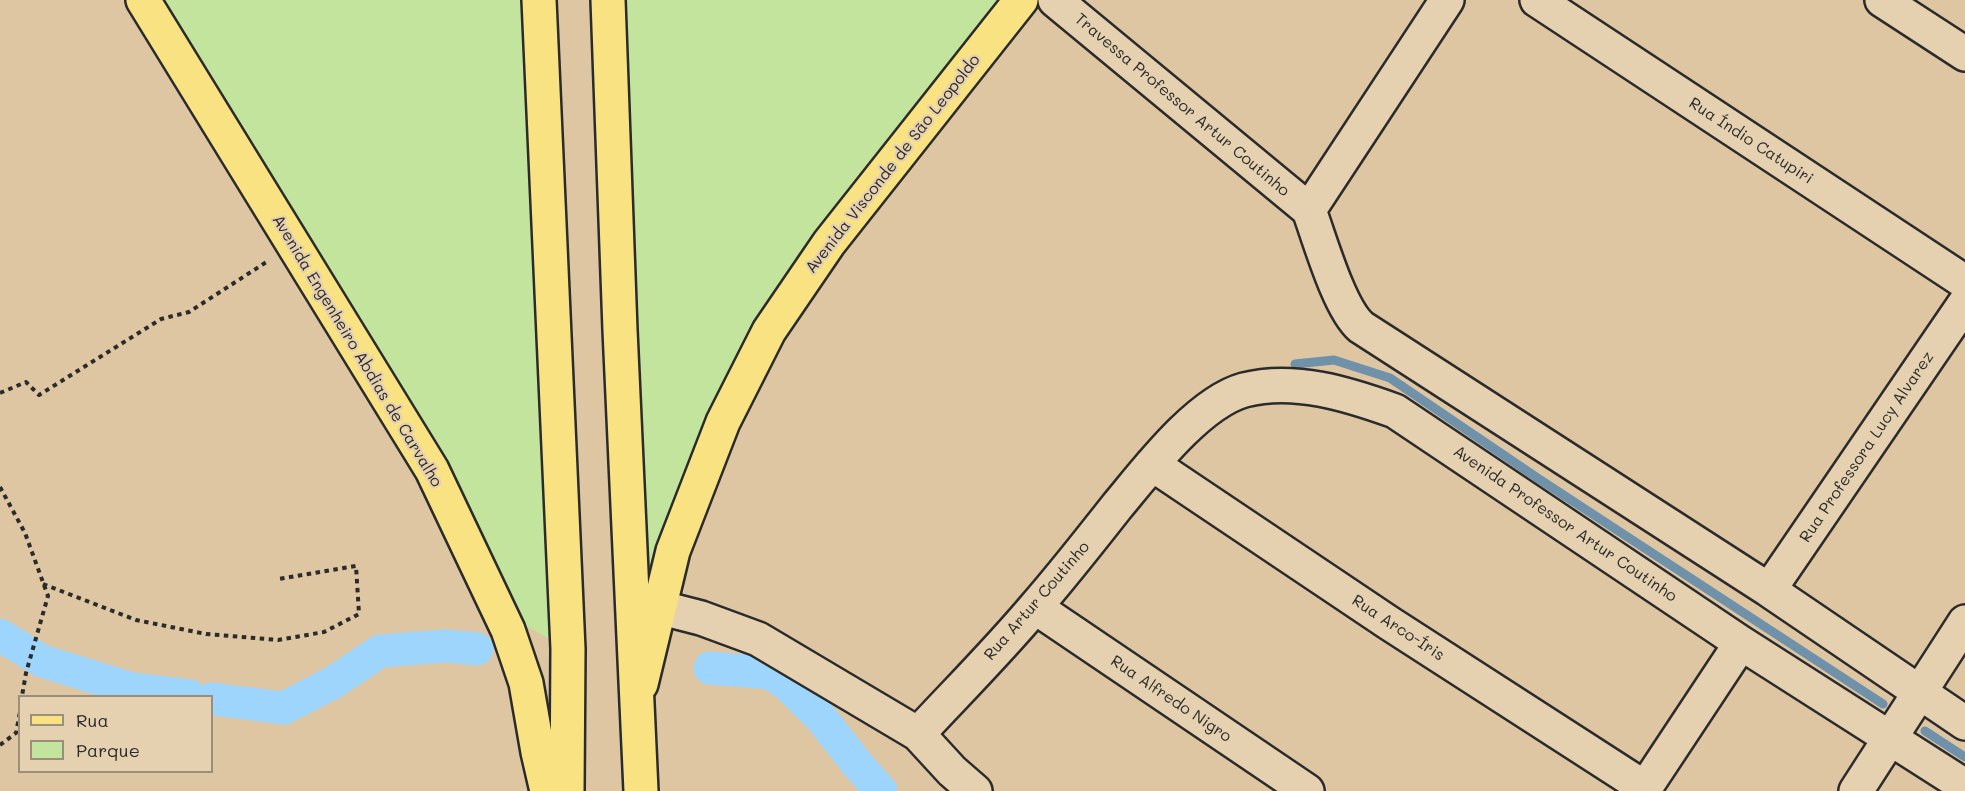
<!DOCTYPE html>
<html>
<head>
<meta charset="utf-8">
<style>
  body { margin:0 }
  #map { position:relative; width:1965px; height:791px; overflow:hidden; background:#dec6a2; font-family:Mali,sans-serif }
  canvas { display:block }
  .legend { position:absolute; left:18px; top:695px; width:195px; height:78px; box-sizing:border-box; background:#e5d1b0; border:2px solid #9b8f7b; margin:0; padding:8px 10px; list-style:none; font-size:18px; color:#2b2b2b }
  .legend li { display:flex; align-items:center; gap:12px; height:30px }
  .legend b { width:30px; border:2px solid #9b8f7b }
</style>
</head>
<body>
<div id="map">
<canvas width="1965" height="791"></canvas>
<ul class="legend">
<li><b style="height:8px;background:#f8e281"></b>Rua</li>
<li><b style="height:16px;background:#c3e49d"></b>Parque</li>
</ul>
</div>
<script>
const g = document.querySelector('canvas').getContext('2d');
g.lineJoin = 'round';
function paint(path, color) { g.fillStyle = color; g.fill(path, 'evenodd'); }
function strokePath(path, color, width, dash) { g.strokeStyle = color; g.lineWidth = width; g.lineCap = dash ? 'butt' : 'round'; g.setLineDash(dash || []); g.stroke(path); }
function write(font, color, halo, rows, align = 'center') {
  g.font = font + ' Mali,sans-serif'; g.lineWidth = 4.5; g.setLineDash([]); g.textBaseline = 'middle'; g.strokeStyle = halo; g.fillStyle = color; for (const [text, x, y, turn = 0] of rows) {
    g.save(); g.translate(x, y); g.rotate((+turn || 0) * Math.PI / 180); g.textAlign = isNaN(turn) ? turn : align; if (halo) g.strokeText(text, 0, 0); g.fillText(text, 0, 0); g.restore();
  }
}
paint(new Path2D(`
  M154,0H557L573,588L568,649L524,625L447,470Z
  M617,0H1004L825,240L745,404L641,663Z`), '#c3e49d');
strokePath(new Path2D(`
  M1295,364L1334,360L1390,378L1539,479L1883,704
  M789,686H792
  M1925,731L1965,757`), '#6f91a9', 9);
strokePath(new Path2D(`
  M0,635L42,661L132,689L190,696
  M710,668L770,673L789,686L822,719L857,764L881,791
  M212,699L284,708L334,682L380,651L446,646L477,649`), '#9dd5fd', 33);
const minor = new Path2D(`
  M1055,0L1309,210
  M1537,0L1965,282
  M1882,0L1965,54
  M1309,210C1320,240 1339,308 1361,327L1769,590L1965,723
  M1309,210L1447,0
  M1152,464L1389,623L1645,788
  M1769,590L1965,303
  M658,607L701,618L758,639L918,734L952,771L975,791
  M1035,607L1307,791
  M918,734C957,692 998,651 1035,607C1064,574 1091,539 1118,505C1148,469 1198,403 1244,390C1294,377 1348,394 1395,411L1741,643L1965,786
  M1643,791L1741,643
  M1856,791L1965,622`);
const major = new Path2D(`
  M143,0L432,470L508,630L526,683L538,752L547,791
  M641,684L673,551L723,422L769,331L829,243L1021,0`);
const highway = new Path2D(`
  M539,0L568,649L567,791
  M608,0L620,330L641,791`);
strokePath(minor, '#2b2b2b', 38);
strokePath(major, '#2b2b2b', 38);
strokePath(highway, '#2b2b2b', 38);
strokePath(new Path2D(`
  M0,393L26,382L39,395L161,319L189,312L268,261
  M0,487L25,533L48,596L26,673L22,696
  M43,584L136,620L206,634L278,640L324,632L359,614L356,566L279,579
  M0,745L16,733L20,712`), '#2b2b2b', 4, [4.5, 4.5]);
strokePath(minor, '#e5d1b0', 33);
strokePath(major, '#f8e281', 33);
strokePath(highway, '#f8e281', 33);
write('16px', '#2b2b2b', '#e5d1b0', [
  ["Travessa Professor Artur Coutinho",1182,105,40],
  ["Rua Índio Catupiri",1751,141,33],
  ["Avenida Visconde de São Leopoldo",893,164,-52],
  ["Avenida Engenheiro Abdias de Carvalho",357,351,59],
  ["Rua Professora Lucy Alvarez",1867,447,-56],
  ["Avenida Professor Artur Coutinho",1565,524,34],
  ["Rua Artur Coutinho",1037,601,-49],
  ["Rua Arco-Íris",1398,628,33],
  ["Rua Alfredo Nigro",1171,699,34]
]);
</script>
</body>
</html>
